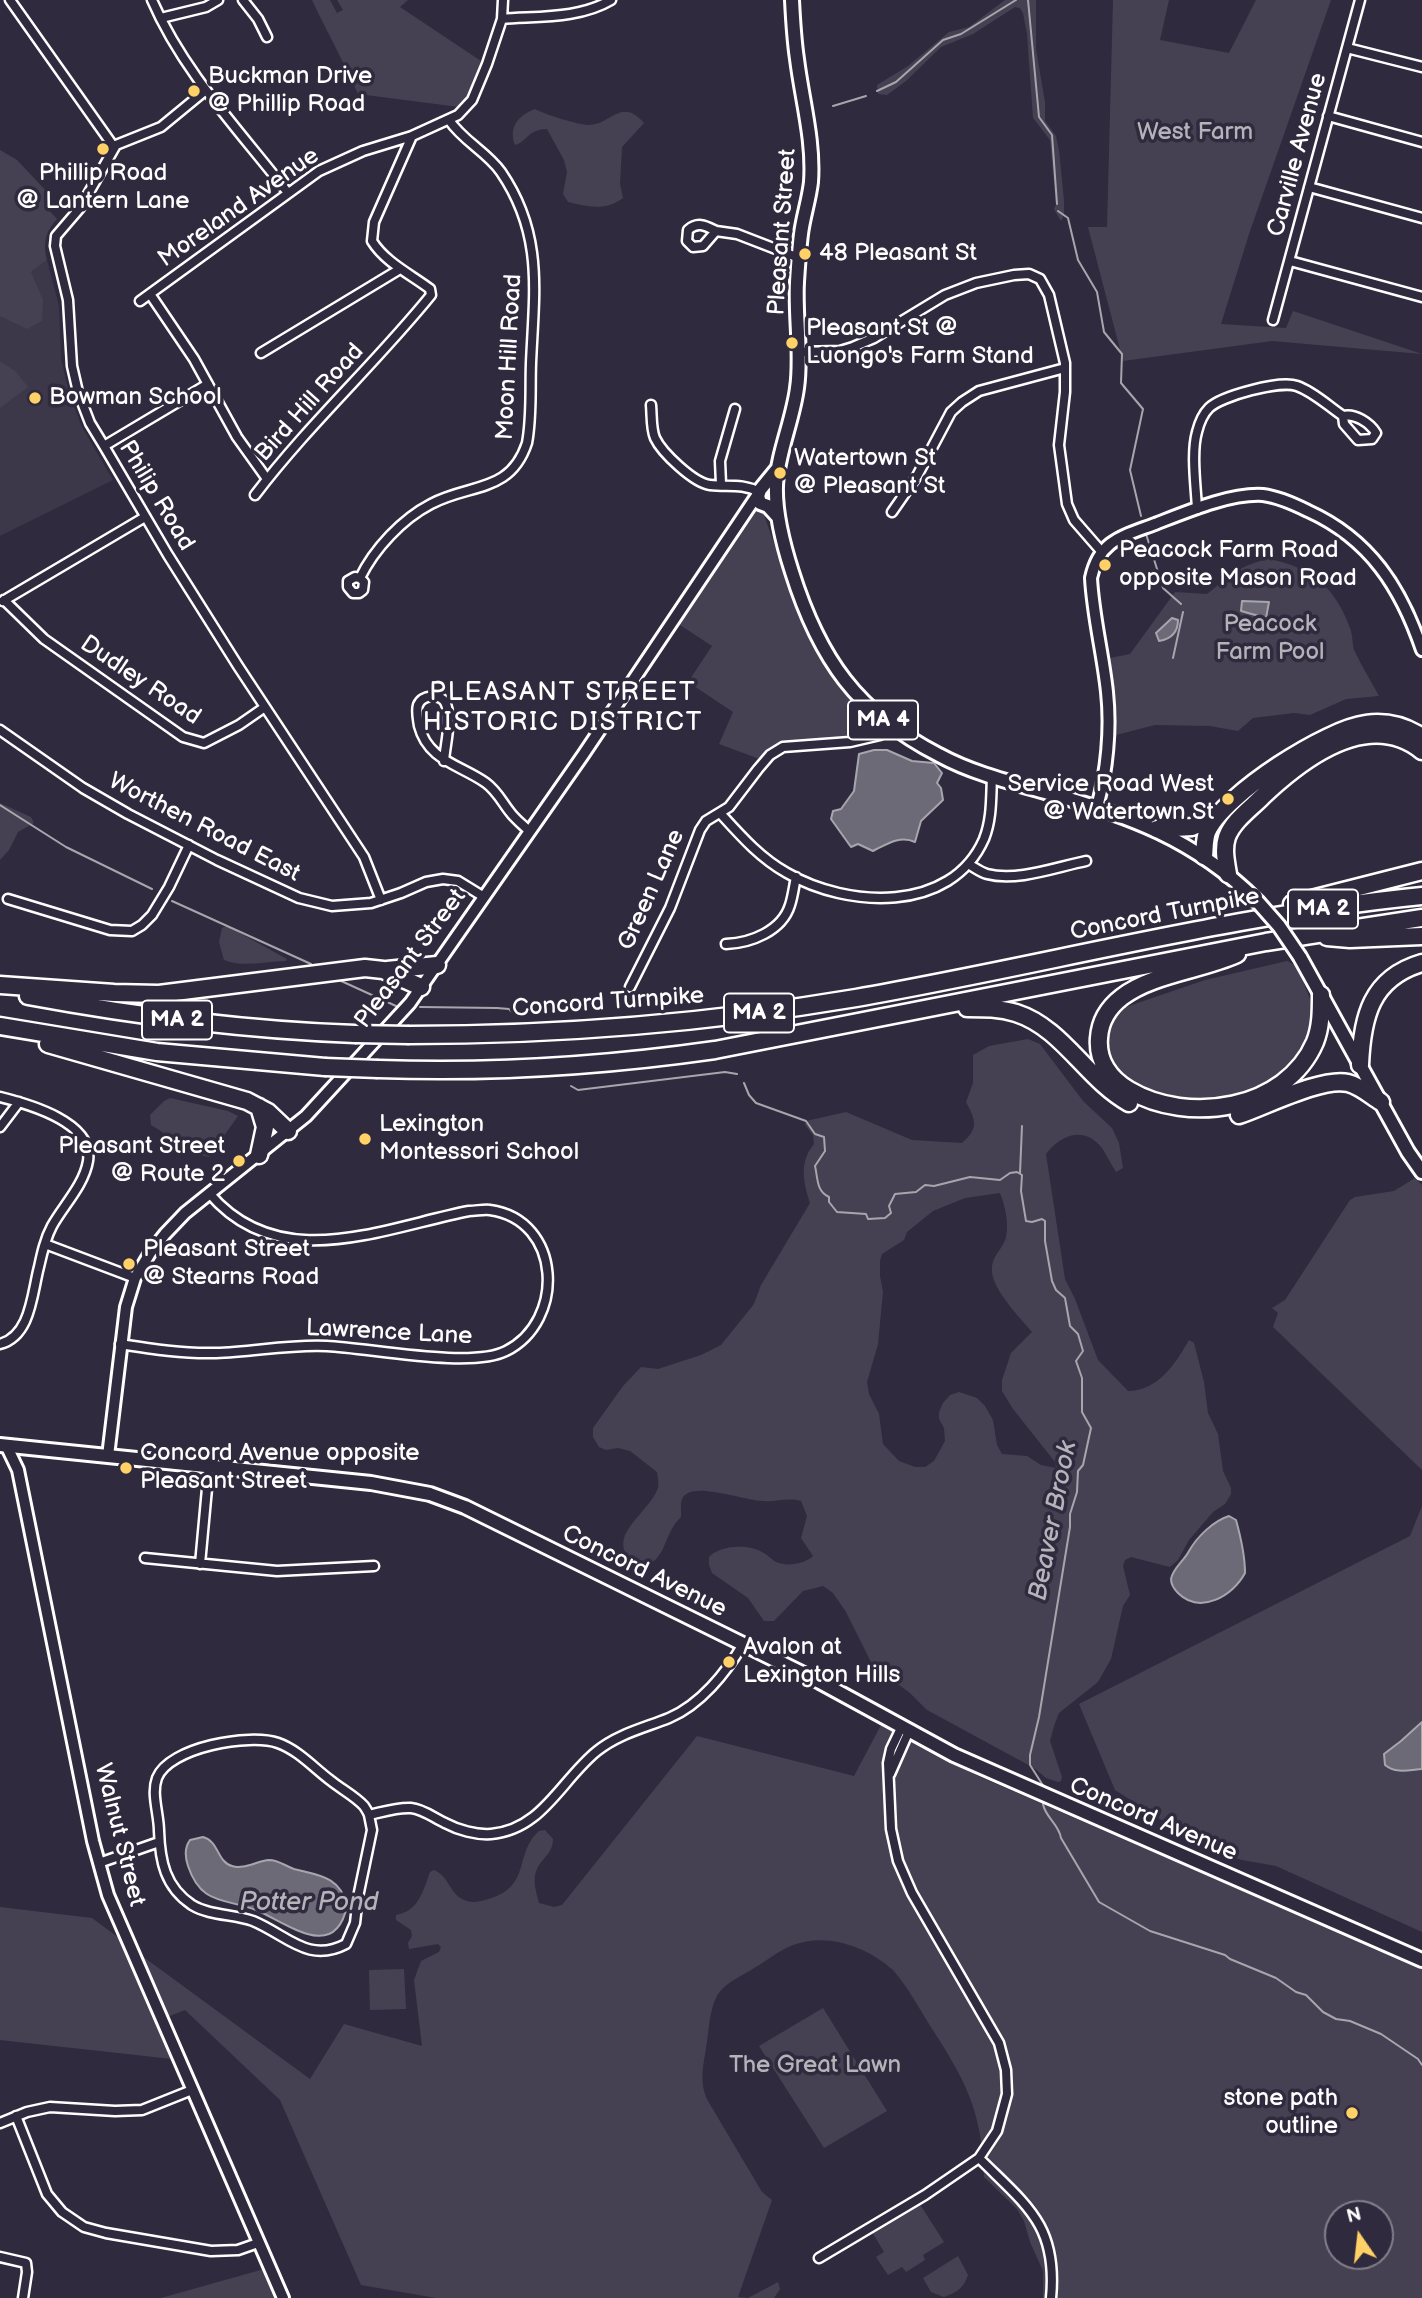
<!DOCTYPE html>
<html>
<head>
<meta charset="utf-8">
<style>
  body { margin:0 }
  #map { position:relative; width:1422px; height:2298px; overflow:hidden; background:#2f2a3d; font-family:"Balsamiq Sans",sans-serif }
  canvas { display:block }
  .north { position:absolute; left:1324px; top:2200px; width:70px; height:70px; box-sizing:border-box; background:#2f2a3d; border:2px solid #827f8b; border-radius:50%; rotate:346deg; font-size:19px; font-weight:700; line-height:28px; text-align:center; color:#fff }
  .north::after { content:''; display:block; margin:auto; width:24px; height:32px; background:#ffd166; clip-path:polygon(50% 0,100% 100%,50% 72%,0 100%) }
</style>
</head>
<body>
<div id="map">
<canvas width="1422" height="2298"></canvas>
<div class="north">N</div>
</div>
<script>
const g = document.querySelector('canvas').getContext('2d');
g.lineJoin = 'round';
function paint(path, color) { g.fillStyle = color; g.fill(path, 'evenodd'); }
function strokePath(path, color, width, dash) { g.strokeStyle = color; g.lineWidth = width; g.lineCap = dash ? 'butt' : 'round'; g.setLineDash(dash || []); g.stroke(path); }
function write(font, color, halo, rows, align = 'center') {
  g.font = font + ' "Balsamiq Sans",sans-serif'; g.lineWidth = 7; g.setLineDash([]); g.textBaseline = 'middle'; g.strokeStyle = halo; g.fillStyle = color; for (const [text, x, y, turn = 0] of rows) {
    g.save(); g.translate(x, y); g.rotate((+turn || 0) * Math.PI / 180); g.textAlign = isNaN(turn) ? turn : align; if (halo) g.strokeText(text, 0, 0); g.fillText(text, 0, 0); g.restore();
  }
}
paint(new Path2D(`
  M47,260L59,306L61,358L69,393L82,427L113,480L0,536V296Z`), '#3c3749');
paint(new Path2D(`
  M312,0H330L337,13L343,10L337,0H408L400,7L481,61L469,94L459,107L358,94C344,62 327,32 312,0Z
  M1005,0H1036V49L1045,102V121L1056,136L1059,150L1064,201V215L1061,221L1054,209L1056,204L1050,140L1033,118L1027,34L1023,13L1020,8L1015,7L973,34L941,47L906,81L887,95L878,94L877,85L908,66L949,32L969,27Z
  M1113,0H1169L1160,40L1229,53L1256,0H1331L1249,234L1221,324L1286,328L1293,311L1422,354L1272,341L1123,361L1088,227H1107Z
  M535,109C543,114 579,125 589,125C612,124 621,97 644,123L622,147L620,184L623,198C606,211 588,207 568,202L563,194L567,172L564,160L547,129C528,129 528,141 515,145C508,127 519,115 535,109Z
  M0,150L17,160L49,194L46,207L57,219C45,232 43,243 47,260L31,272L43,300L42,321L27,329L0,316Z
  M0,361L15,371L28,387L0,408Z
  M756,507L762,509L797,609L809,636L831,674L873,723L872,728L866,732L774,749L762,760L719,744L733,712L688,682L712,646L677,623Z
  M1269,559C1312,567 1337,589 1351,631C1353,638 1352,646 1355,652C1362,667 1371,681 1379,696L1346,699L1310,715L1294,713L1253,718L1238,731L1210,726L1155,725L1116,735L1115,697L1110,658L1130,654L1175,592L1207,594C1230,576 1239,565 1269,559Z
  M0,803L31,817L34,823L18,832L9,850L0,860Z
  M227,926L287,959L286,961C266,961 243,968 224,960L219,942L222,928Z
  M1287,961L1297,966L1312,1004V1025L1307,1041L1299,1056L1259,1090L1232,1101L1174,1103L1124,1080L1113,1068L1107,1052L1109,1026L1126,1007L1205,980Z
  M1028,1039L1040,1044L1083,1101L1112,1128L1119,1143L1123,1168L1116,1172C1111,1164 1107,1156 1102,1148C1084,1125 1060,1135 1046,1154L1065,1279L1075,1299L1098,1360L1128,1391C1158,1391 1176,1363 1189,1340L1194,1343L1204,1382L1208,1413L1218,1434L1223,1471L1231,1488V1494L1225,1504L1213,1512L1189,1540L1178,1560L1170,1567L1131,1557L1125,1560L1123,1566L1130,1595L1123,1606L1111,1659L1098,1682L1059,1713L1054,1726L1050,1741L1062,1777L1061,1781L1058,1782L1046,1778L1034,1768L927,1710L910,1693L873,1666L846,1612L833,1593L823,1586L803,1591L774,1621H764L748,1598L712,1573L709,1565V1557C720,1545 748,1544 762,1552C767,1554 771,1559 776,1562C786,1567 805,1564 813,1556L801,1538L807,1516L801,1501C788,1497 777,1502 763,1501C744,1500 703,1485 688,1493C678,1498 682,1508 681,1517C662,1535 668,1561 641,1567C597,1540 648,1516 658,1488C659,1483 658,1477 657,1472L630,1451L618,1448L606,1450L599,1447L593,1437V1428L623,1386L641,1367L658,1369L701,1355L721,1345L754,1304L761,1285L810,1203C803,1182 799,1162 814,1144L813,1135L805,1125L806,1121L846,1112L912,1140L962,1143C979,1128 976,1121 966,1102L973,1083V1055L989,1046ZM1000,1193C1005,1205 1009,1223 1006,1237C1002,1252 988,1257 993,1277C998,1295 1020,1318 1032,1332L1011,1353L1002,1380V1391L1013,1409L1055,1462L1056,1468L1041,1465L1027,1456L1002,1454L997,1445L993,1420L985,1406L977,1398L959,1392L950,1395L943,1403L939,1412V1419L944,1428L945,1441L934,1461L925,1467H915L899,1461L883,1444L879,1414L869,1394L867,1382L878,1344L883,1292L880,1276V1261L882,1254L904,1240L907,1232L933,1211L965,1198Z
  M170,1098L228,1111L238,1116L209,1157L180,1150L161,1131L151,1125L150,1115L164,1101Z
  M1415,1178L1422,1185V1470L1273,1327L1278,1313L1272,1308L1285,1300L1350,1200L1355,1197L1394,1191Z
  M1422,1506V1932L1276,1866L1242,1860L1214,1851L1180,1832L1115,1790L1079,1704L1410,1536Z
  M881,1725L978,1776L1261,1899L1262,1896L1422,1966V2298H1043V2271L1030,2242L1024,2221L1017,2209L984,2177C982,2109 965,2080 929,2024C918,2006 907,1986 893,1970C867,1947 828,1932 793,1945C779,1950 765,1962 751,1970C740,1977 724,1983 717,1996C709,2010 709,2032 706,2048C703,2067 699,2083 708,2101L762,2192L772,2200L738,2297L748,2298L778,2282L780,2289L774,2298H436L361,2285L280,2100L185,2010L167,2017L138,1953L310,2079L344,2024L422,2046L414,1980L421,1961L439,1952L441,1947L438,1944L409,1949L408,1943L412,1936L411,1930L396,1920V1915C419,1911 423,1891 430,1872L434,1870C449,1876 449,1893 464,1900C470,1903 479,1902 485,1900C533,1888 513,1854 539,1831L545,1830L553,1839C553,1853 543,1857 537,1869C532,1879 536,1892 539,1903L554,1907L562,1905L697,1736L854,1776ZM1338,2214H1380V2256H1338Z
  M0,1907L92,1918L119,1938L172,2059L0,2040Z
  M404,1969L406,2009L370,2010L369,1970Z
  M823,2008L887,2111L824,2148L759,2046Z
  M919,2203L944,2242L923,2255L925,2260L906,2272L902,2267L888,2275L876,2257L884,2252L872,2232Z
  M958,2256L968,2275C963,2289 957,2292 944,2297L931,2292L923,2278Z
  M264,2269L277,2298H161Z`), '#464152');
const water = new Path2D(`
  M1242,601L1269,602L1266,618L1241,611Z
  M1172,618L1178,620C1178,633 1171,639 1159,641L1156,633Z
  M874,750H887L912,761L934,763L942,773L937,783L941,788L943,800L921,821L915,842C900,835 887,844 873,851L858,844L851,847L831,819L833,811L841,809L854,791L859,754Z
  M1229,1516L1236,1520C1241,1538 1245,1554 1245,1573C1233,1596 1200,1615 1178,1593C1174,1589 1171,1585 1171,1579C1173,1568 1184,1561 1189,1551C1197,1537 1213,1521 1229,1516Z
  M1422,1722V1769C1409,1770 1396,1774 1385,1765L1384,1754L1401,1741Z
  M203,1837C219,1841 217,1862 232,1866C243,1870 257,1861 269,1860C279,1860 285,1866 294,1869C317,1875 341,1876 347,1906C335,1963 287,1923 256,1910C224,1898 201,1905 188,1866C185,1857 184,1848 190,1840Z`);
paint(water, '#6d6a77');
strokePath(water, '#a7a6ad', 2);
strokePath(new Path2D(`
  M1028,0L1039,117L1052,135L1057,204
  M877,91L896,82L943,40L961,34L1016,0
  M833,106L866,96
  M1058,211L1068,218L1078,260L1097,292L1104,332L1122,354L1121,383L1143,409L1130,470L1141,516
  M1146,534L1163,588L1181,604
  M1173,658L1183,612
  M0,805L66,847L152,889
  M172,901L311,964
  M339,980L396,1006
  M420,1007L497,1008L509,1009L512,1012
  M744,1083L749,1095L756,1103L806,1121L815,1134L824,1137L825,1151L815,1166C818,1178 816,1191 829,1197V1202L837,1212L866,1214L868,1219L885,1218L891,1213L889,1206L895,1194L916,1192L925,1185L934,1186L970,1177L1000,1180L1010,1173L1017,1172L1022,1175L1021,1191L1026,1221L1032,1222L1042,1219L1045,1221V1241L1052,1281L1056,1290L1065,1298L1070,1326L1078,1334L1083,1351L1076,1361L1082,1378V1412L1091,1428L1083,1465L1078,1471L1077,1492L1070,1514V1527L1039,1717L1030,1755V1765L1044,1787
  M571,1086L578,1090L725,1072L737,1074
  M1020,1173L1022,1126
  M1043,1804C1045,1817 1059,1824 1061,1838L1099,1902L1150,1931L1225,1955L1230,1959L1276,1978L1296,1992L1306,1995L1323,2012L1336,2019L1350,2021L1381,2034L1418,2059L1422,2065`), '#a7a6ad', 2);
const minor = new Path2D(`
  M10,0L114,147
  M152,0C183,72 240,131 288,193
  M243,0L258,19L267,37
  M161,18L206,7L218,0
  M502,19C538,16 579,19 611,0
  M1347,48L1422,67
  M206,90L161,127L116,145L80,208L56,236L55,246L68,300L72,366L78,392L90,423L104,446L168,555L238,666L364,857L381,900
  M1328,116L1422,142
  M1309,187L1422,218
  M716,231C706,226 698,221 688,230L687,241L693,247L703,246L716,231L737,234L799,258
  M1290,261L1422,297
  M150,294L194,359L237,437L267,479
  M140,301L319,171L363,151L412,136L458,115L472,100L487,64L502,19L503,0
  M1273,320L1360,0
  M797,352L840,351L853,347L874,338L945,295L976,283L1014,275L1029,274L1040,279L1049,295L1065,363V392L1059,445L1067,504L1074,520L1101,551
  M261,353L400,269
  M651,405C652,416 651,429 655,438C662,453 694,483 710,485C728,487 742,483 759,492
  M104,446L208,384
  M721,484L720,461L735,409
  M255,495C309,424 375,364 431,295L430,289C410,274 385,262 372,241L374,222L412,136
  M1197,509C1196,487 1191,453 1197,432C1199,424 1203,414 1209,408C1221,396 1280,380 1297,386C1314,392 1328,406 1343,416L1344,424L1358,440L1372,439L1376,433C1370,423 1355,413 1343,416
  M892,512L917,476L951,412L962,402L979,391L1065,368
  M360,578L364,582L363,590L359,593H353L348,587V581L355,577L360,578C374,549 402,519 431,504C470,483 510,494 527,443C532,417 530,389 531,363C534,292 544,235 501,172C487,152 463,141 449,120
  M4,600L44,639L183,737L204,743L239,725L265,707
  M3,601L145,517
  M0,730L83,788L128,814L217,860L299,898L332,906L371,903L401,893L426,882L443,879L458,881L484,897
  M444,761C445,745 453,717 445,702C439,693 422,695 418,705C416,711 418,719 419,726C428,761 461,765 486,783C497,791 502,802 510,812C515,819 523,825 529,831
  M720,813C740,835 760,858 787,873C847,908 951,914 984,839C992,819 991,798 992,777
  M968,864C974,867 980,872 987,874C1017,882 1056,867 1086,861
  M8,899L110,930L132,931L142,925L152,915L169,887L189,845
  M726,944C751,943 782,931 790,905C793,896 794,886 796,877
  M630,987L670,908L700,830L706,821L729,807L758,769L770,755L783,747L850,742L880,735L893,727
  M0,1097C28,1104 94,1122 88,1161C84,1185 63,1206 52,1226C45,1239 42,1253 39,1267C32,1293 31,1336 0,1344
  M0,1127L19,1102
  M45,1244L135,1278
  M120,1344C152,1349 184,1354 216,1353C253,1352 290,1344 327,1346C370,1348 471,1369 506,1351C566,1321 562,1220 490,1210C484,1209 476,1211 469,1211C382,1228 279,1276 209,1193
  M145,1558L277,1571L374,1566
  M200,1564L209,1467
  M890,1774L909,1731
  M369,1815C368,1812 366,1809 364,1806C355,1796 341,1789 330,1780C314,1768 298,1750 278,1743C250,1733 169,1747 157,1778C151,1794 159,1814 159,1831C160,1861 165,1887 192,1905C210,1916 234,1914 253,1921C287,1935 308,1964 346,1944L355,1923L358,1897L372,1830L369,1815C383,1812 397,1807 411,1808C423,1809 434,1818 445,1823C458,1830 476,1835 491,1834C542,1830 561,1780 597,1751C618,1734 644,1728 669,1718C700,1705 726,1673 743,1644
  M99,1863L159,1842
  M16,2116L47,2194L62,2212L84,2227L106,2233L211,2251L238,2250L258,2243
  M0,2123L27,2112L50,2107L115,2111L142,2110L192,2090
  M979,2158C1026,2205 1058,2225 1051,2298
  M0,2257L26,2263L27,2272L23,2298
  M819,2258L925,2195L979,2158L997,2131L1007,2094L1006,2070L999,2043L912,1893L898,1861L891,1829L888,1763L891,1749L902,1726`);
const tertiary = new Path2D(`
  M1097,807C1107,771 1111,729 1107,692C1103,654 1093,616 1091,578C1099,540 1123,536 1155,524C1186,512 1230,493 1263,495C1279,497 1294,504 1308,511C1370,539 1401,588 1422,650
  M6,1445L18,1470L93,1841L108,1895L283,2298
  M108,1456L126,1307L135,1278L150,1253L165,1234L185,1213L306,1116L410,1003L583,755L758,494`);
const secondary = new Path2D(`
  M1322,996L1408,1152L1422,1172
  M0,1445L371,1483L430,1494L465,1507L820,1682L954,1755L1422,1960`);
const primary = new Path2D(`
  M792,0C793,20 794,39 797,59C802,100 814,140 811,182C809,200 803,217 801,234C799,250 798,266 797,282C795,315 802,356 797,388C793,420 777,455 776,486C775,514 783,544 792,572C819,658 857,713 939,755C972,773 1009,782 1045,792C1127,815 1195,839 1257,901
  M778,468L760,490L758,496L760,503L768,506L778,517
  M1300,957L1321,995`);
const motorway = new Path2D(`
  M1157,829L1192,827L1217,816
  M1204,856C1205,848 1204,838 1208,830C1225,794 1326,729 1366,724C1386,721 1405,726 1422,737
  M1228,874C1226,862 1223,849 1227,837C1233,821 1250,809 1262,797C1302,759 1369,708 1422,751
  M1292,904L1422,871
  M1327,937L1350,939L1422,936
  M1237,954C1202,970 1152,974 1122,997C1109,1007 1100,1021 1099,1038C1097,1061 1110,1079 1129,1090C1188,1125 1286,1110 1315,1042C1321,1027 1321,1011 1321,995
  M387,970L437,965
  M0,985L114,993L159,994L365,968L383,970L421,987
  M28,996C136,1016 245,1030 355,1034
  M967,1008C984,1008 1000,1008 1016,1013C1063,1028 1086,1079 1129,1103
  M0,1026L157,1052L325,1067
  M409,1035C559,1035 708,1023 856,998C1045,965 1231,915 1422,896
  M48,1044L247,1101L268,1112L288,1131
  M1360,1065C1362,1017 1371,978 1422,963
  M378,1069C490,1073 603,1066 715,1050L1266,942L1422,918
  M1239,1115C1266,1106 1322,1077 1348,1083C1360,1086 1370,1095 1381,1102
  M259,1155L265,1127L259,1107`);
strokePath(minor, '#fff', 13);
strokePath(tertiary, '#fff', 16);
strokePath(secondary, '#fff', 18);
strokePath(primary, '#fff', 18);
strokePath(motorway, '#fff', 21);
strokePath(minor, '#2f2a3d', 8);
strokePath(tertiary, '#2f2a3d', 10);
strokePath(secondary, '#2f2a3d', 12);
strokePath(primary, '#2f2a3d', 12);
strokePath(motorway, '#2f2a3d', 16);
const primaryBridge = new Path2D(`
  M1257,901L1279,926L1300,957`);
const motorwayBridge = new Path2D(`
  M355,1034L409,1035
  M325,1067L378,1069`);
strokePath(primaryBridge, '#fff', 18, []);
strokePath(motorwayBridge, '#fff', 21, []);
strokePath(primaryBridge, '#2f2a3d', 12);
strokePath(motorwayBridge, '#2f2a3d', 16);
for (const [x, y, r, color] of [
  [194,91,7,"#ffd166"],
  [103,149,7,"#ffd166"],
  [805,254,7,"#ffd166"],
  [792,343,7,"#ffd166"],
  [35,398,7,"#ffd166"],
  [780,473,7,"#ffd166"],
  [1105,565,7,"#ffd166"],
  [1228,799,7,"#ffd166"],
  [365,1139,7,"#ffd166"],
  [239,1161,7,"#ffd166"],
  [129,1264,7,"#ffd166"],
  [126,1468,7,"#ffd166"],
  [729,1662,7,"#ffd166"],
  [1352,2113,7,"#ffd166"]
]) { const dot = new Path2D(); dot.arc(x, y, r, 0, 2 * Math.PI); g.fillStyle = color; g.fill(dot); strokePath(dot, '#2f2a3d', 2.5); }
for (const [x, y, w] of [
  [883,720,70],
  [1323,909,70],
  [759,1013,70],
  [177,1020,70]
]) { const box = new Path2D(); box.roundRect(x - w / 2, y - 19.5, w, 39, 5); g.fillStyle = '#2f2a3d'; g.fill(box); strokePath(box, '#fff', 2); }
write('bold 23px', '#fff', null, [
  ["MA 4",883,720],
  ["MA 2",1323,909],
  ["MA 2",759,1013],
  ["MA 2",177,1020]
]);
write('24px', '#fff', '#2f2a3d', [
  ["Buckman Drive",208,77],
  ["@ Phillip Road",208,105],
  ["Phillip Road",103,174,"center"],
  ["@ Lantern Lane",103,202,"center"],
  ["48 Pleasant St",819,254],
  ["Pleasant St @",806,329],
  ["Luongo's Farm Stand",806,357],
  ["Bowman School",49,398],
  ["Watertown St",794,459],
  ["@ Pleasant St",794,487],
  ["Peacock Farm Road",1119,551],
  ["opposite Mason Road",1119,579],
  ["Service Road West",1214,785,"right"],
  ["@ Watertown St",1214,813,"right"],
  ["Lexington",379,1125],
  ["Montessori School",379,1153],
  ["Pleasant Street",225,1147,"right"],
  ["@ Route 2",225,1175,"right"],
  ["Pleasant Street",143,1250],
  ["@ Stearns Road",143,1278],
  ["Concord Avenue opposite",140,1454],
  ["Pleasant Street",140,1482],
  ["Avalon at",743,1648],
  ["Lexington Hills",743,1676],
  ["stone path",1338,2099,"right"],
  ["outline",1338,2127,"right"]
], 'left');
write('24px', '#b5b3ba', '#2f2a3d', [
  ["West Farm",1195,133],
  ["Peacock",1270,625],
  ["Farm Pool",1270,653],
  ["The Great Lawn",815,2066]
]);
write('24px', '#fff', '#2f2a3d', [
  ["Carville Avenue",1298,155,-75],
  ["Moreland Avenue",239,208,-35],
  ["Pleasant Street",783,232,-86],
  ["Moon Hill Road",510,357,-87],
  ["Bird Hill Road",310,403,-48],
  ["Philip Road",156,496,59],
  ["Dudley Road",140,681,34],
  ["Worthen Road East",204,828,27],
  ["Green Lane",652,890,-66],
  ["Concord Turnpike",1165,915,-11],
  ["Pleasant Street",411,959,-53],
  ["Concord Turnpike",608,1003,-4],
  ["Lawrence Lane",389,1333,3],
  ["Concord Avenue",644,1572,26],
  ["Concord Avenue",1153,1820,23],
  ["Walnut Street",119,1835,76]
]);
g.letterSpacing = '2px';
write('26px', '#fff', '#2f2a3d', [
  ["PLEASANT STREET",563,693],
  ["HISTORIC DISTRICT",563,723]
]);
g.letterSpacing = '0px';
write('italic 26px', '#b6b4bb', '#2f2a3d', [
  ["Beaver Brook",1054,1521,-79],
  ["Potter Pond",309,1903]
]);
</script>
</body>
</html>
